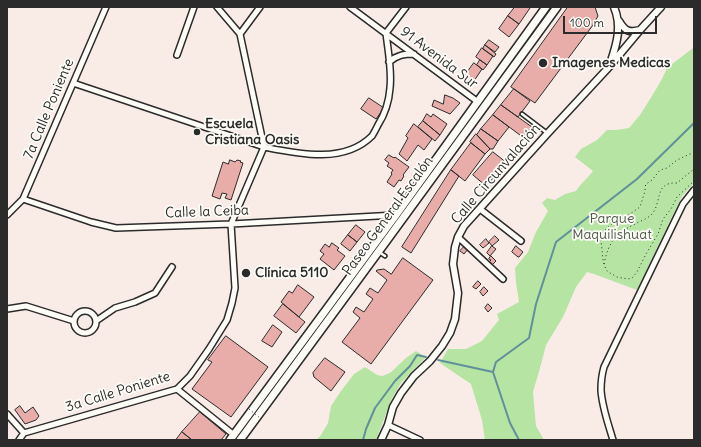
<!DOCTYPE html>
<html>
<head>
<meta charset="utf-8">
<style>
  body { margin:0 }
  #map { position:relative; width:701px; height:447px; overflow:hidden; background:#f9ece7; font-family:Delius,sans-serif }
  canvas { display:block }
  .frame { position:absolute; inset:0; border:8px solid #2b2b2b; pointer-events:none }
  .scale { position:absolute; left:563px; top:16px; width:94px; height:18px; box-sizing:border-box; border:2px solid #2b2b2b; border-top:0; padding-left:5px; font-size:12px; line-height:14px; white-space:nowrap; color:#2b2b2b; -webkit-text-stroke:3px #fdfcf7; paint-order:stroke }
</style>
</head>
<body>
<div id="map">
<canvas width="701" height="447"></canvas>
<div class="frame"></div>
<div class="scale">100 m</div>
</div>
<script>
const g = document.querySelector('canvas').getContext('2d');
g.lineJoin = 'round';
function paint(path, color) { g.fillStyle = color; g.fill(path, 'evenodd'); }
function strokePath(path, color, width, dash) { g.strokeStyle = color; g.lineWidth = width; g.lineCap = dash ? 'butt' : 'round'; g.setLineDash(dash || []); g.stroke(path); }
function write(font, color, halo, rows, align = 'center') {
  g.font = font + ' Delius,sans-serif'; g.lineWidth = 3.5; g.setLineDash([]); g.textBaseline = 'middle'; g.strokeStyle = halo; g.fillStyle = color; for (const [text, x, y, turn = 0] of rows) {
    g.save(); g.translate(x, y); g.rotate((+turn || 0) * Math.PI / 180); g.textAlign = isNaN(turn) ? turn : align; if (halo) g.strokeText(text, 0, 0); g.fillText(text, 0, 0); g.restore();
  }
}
paint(new Path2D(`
  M693,48H694V183L683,195L678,204L637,290L594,274L587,272L576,287L563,317L546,345L540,368L533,392L536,426L544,440H485L482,420L471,384L440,363L448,349H466L482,341L499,320L497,314L519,302L516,282L515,268L528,252L536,232L548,211L542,203L547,198L555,200L565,194L576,191C581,183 588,178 593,171L575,157L581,149L597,140L607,130H616L629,128L640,115L652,96L662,79L667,68Z
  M416,351L426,357L401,383L392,398L376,440H316L321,435L328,423L331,406L341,391L354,374L365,367L377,375L382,376L390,373L406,358Z`), '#b5e4a3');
strokePath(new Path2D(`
  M438,360L493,372
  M363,440L366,429L375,408L395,381L410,366L417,355L426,357
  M519,440L510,423L493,372L496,362L529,338L536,304L556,242L637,179L694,123`), '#61909a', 2);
const building = new Path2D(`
  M515,7H529L530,8L519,24L508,16Z
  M568,7H595L598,16L593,25L535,103L511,87Z
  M508,16L519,24L509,37L499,29Z
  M489,40L499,47L495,52L485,45Z
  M485,45L496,54L494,57L483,49Z
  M482,48L493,56L487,65L476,57Z
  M480,60L487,65L483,70L477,65Z
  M474,63L482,69L472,84L464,77Z
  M514,89L530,101L518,117L501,105Z
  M445,95L453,98L460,103L450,114L432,106L434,100L443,104Z
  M369,98L384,108L376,119L361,109Z
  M501,105L532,127L524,138L493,115Z
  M427,114L431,117L433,114L447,124L440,135L423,121Z
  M493,115L509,127L498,141L481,129Z
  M423,121L440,135L435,141L418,127Z
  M414,124L432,139L424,150L418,145L407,161L399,154L408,138L406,136Z
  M481,129L498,141L493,149H490L477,135Z
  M476,134L490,149L485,154L470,142Z
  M471,143L485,154L465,181L451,170Z
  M493,152L507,163L486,186L473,175Z
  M389,155L394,158L395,157L409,167L403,175L404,176L401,181L399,180L394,187L387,182L392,174L391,173L393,170L387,166L389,163L385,160Z
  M230,160L235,162L237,160L241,161L240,162L243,163L231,200L225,198L227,194L222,193L220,199L212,196L223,162L228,164Z
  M451,170L459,176L411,253L402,247Z
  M356,225L365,232L357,242L348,235Z
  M348,235L357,242L350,251L341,244Z
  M495,236L499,240L492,246L489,242Z
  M486,239L489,243L483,248L480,245Z
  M332,243L339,248L337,250L345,256L334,270L320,259L324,254L320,251L325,244L329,247Z
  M466,245L469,248L464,254L460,251Z
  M492,246L496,249L490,256L487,253Z
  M516,246L523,252L519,257H518L512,252Z
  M491,256L496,261L490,267L487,264L491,260L489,259Z
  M403,258L433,280L371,364L342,342L360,318L353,312L356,307L364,312L373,299L366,294L370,288L378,293L387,280L376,271L377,270L384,269L391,274Z
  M478,281L481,284L476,289L473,287Z
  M298,285L314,297L299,317L281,302L289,291L292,293Z
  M484,287L488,291L483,296L480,292Z
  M283,304L305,322L296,333L274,316Z
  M488,304L492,308L488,312L485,308Z
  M273,325L282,332L272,347L262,341Z
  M226,336L268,367L231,417L192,389L212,362L208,360Z
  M325,358L345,372L331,391L314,377L313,373Z
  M20,406L25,413L33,407L39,416L36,420L25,424L15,410Z
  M200,412L226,434L221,440H192L182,432Z
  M182,432L192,440H176Z`);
paint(building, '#e8ada9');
strokePath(building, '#2b2b2b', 1);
const service = new Path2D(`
  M522,114L547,133
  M379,252L385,256`);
const minor = new Path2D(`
  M350,7L478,102
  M240,34L260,7
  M177,55L194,7
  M389,62C397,55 404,54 414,54
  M73,83L264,147C299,154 344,164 372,136C374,133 376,129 378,125C385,114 389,102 390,88C392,70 388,51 386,33L406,7
  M23,199L91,222L116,228L231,224L396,215
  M480,209L521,241
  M7,215L23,199L106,7
  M458,237L503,279
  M7,309L26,306L74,321
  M74 322a11 11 0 1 1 22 0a11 11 0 1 1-22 0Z
  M96,321L115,308L135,302L155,293L172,267
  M177,389L234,435
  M7,414L24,433
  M388,425L420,440
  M24,433L177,389L190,376L209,349L227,320L232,303L235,288L231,224L264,147L240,34L217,7
  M19,440L24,433
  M613,440C608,423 602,407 601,390C601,382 602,374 604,367L683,204L694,190`);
const tertiary = new Path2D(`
  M619,21C625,31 629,33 640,30
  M611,61C617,43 622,26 614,7
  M381,440L388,425L393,407L401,393L414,376L430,361L442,346L450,333L455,319L458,293L453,264L454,256L455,247L458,237L464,226L547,134L609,67L640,30L661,7`);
const secondary = new Path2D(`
  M230,440L396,215L546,7
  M240,440L387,240L557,7`);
strokePath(service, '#2b2b2b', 5.5);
strokePath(minor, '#2b2b2b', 8);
strokePath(tertiary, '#2b2b2b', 9);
strokePath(secondary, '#2b2b2b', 10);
strokePath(new Path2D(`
  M694,152L677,160L667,168L660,170L652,180L646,184L645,187V191L640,207L624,218L616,220L603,232L601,236V241L602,249L603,260L606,270L610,273L617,277L628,279L632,278L637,272L646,254L658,234L663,219L671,209L677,197L694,181
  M604,264C609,241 615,234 635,224C640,221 647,219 651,215C663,203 653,182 677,183L694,169`), '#2b2b2b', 1, [1, 3]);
strokePath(service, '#fdfcf7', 2.5);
strokePath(minor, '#fdfcf7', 5);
strokePath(tertiary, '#fdfcf7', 6);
strokePath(secondary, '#fdfcf7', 7);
strokePath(new Path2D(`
  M249,409L260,418`), '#2b2b2b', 1, [1, 3]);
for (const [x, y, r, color] of [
  [543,63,5,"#2b2b2b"],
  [197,132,4,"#2b2b2b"],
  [246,273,5,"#2b2b2b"]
]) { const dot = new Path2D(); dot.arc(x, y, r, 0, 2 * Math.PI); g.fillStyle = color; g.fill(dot); strokePath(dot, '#fdfcf7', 1.5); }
write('14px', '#2b2b2b', '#fdfcf7', [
  ["91 Avenida Sur",439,58,37],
  ["7a Calle Poniente",49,109,-67],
  ["Calle Circunvalación",496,174,-49],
  ["Calle la Ceiba",207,212,-2],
  ["Paseo General Escalón",388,216,-54],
  ["3a Calle Poniente",118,392,-17]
]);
write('bold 14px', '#2b2b2b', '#fdfcf7', [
  ["Imagenes Medicas",552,63],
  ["Escuela",205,124],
  ["Cristiana Oasis",205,140],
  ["Clínica 5110",255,273]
], 'left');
write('14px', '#4e5949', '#fdfcf7', [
  ["Parque",612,219],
  ["Maquilishuat",612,235]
]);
</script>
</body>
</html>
